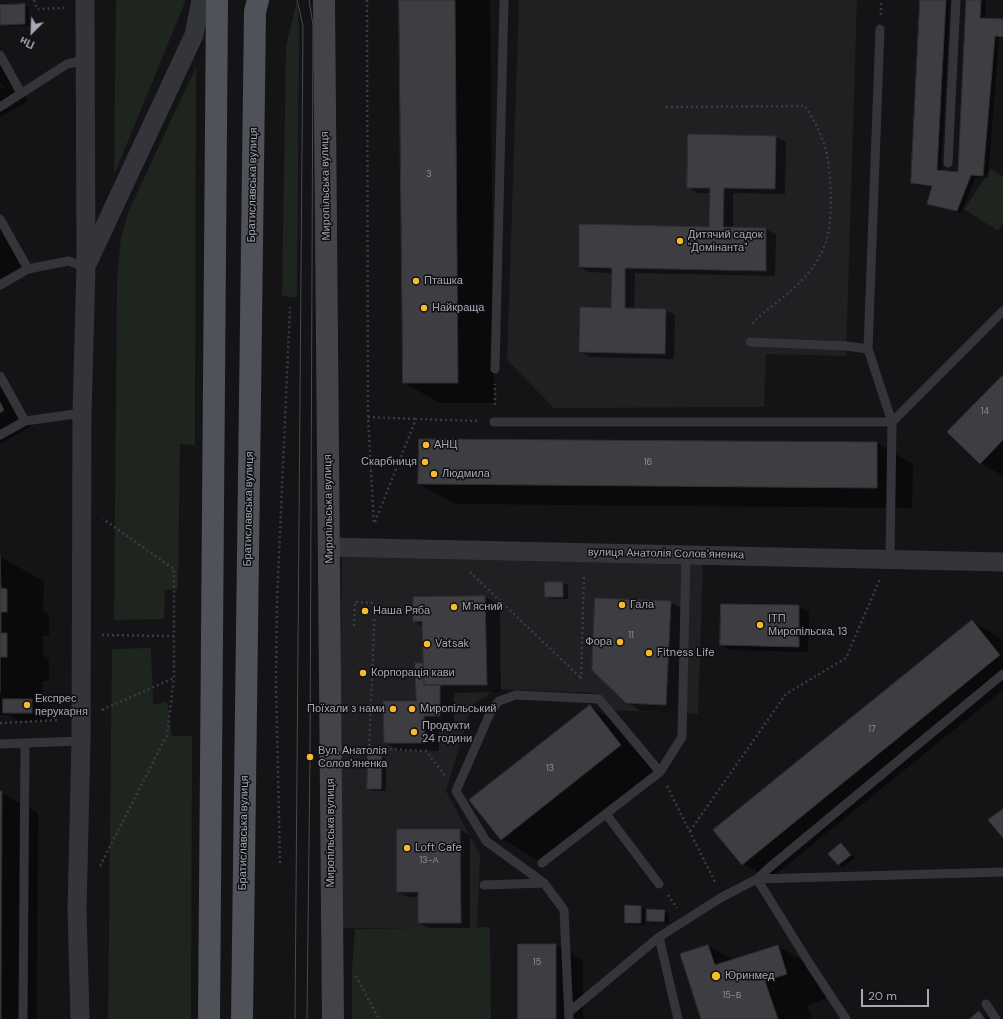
<!DOCTYPE html>
<html>
<head>
<meta charset="utf-8">
<style>
  body { margin:0 }
  #map { position:relative; width:1003px; height:1019px; overflow:hidden; background:#141315; font-family:"DM Sans",sans-serif }
  canvas { display:block }
  .north { position:absolute; left:12px; top:12px; width:40px; height:40px; -webkit-text-stroke:3px #0f0e10; paint-order:stroke; rotate:204deg; font-size:11px; font-weight:700; line-height:16px; text-align:center; color:#a5a9b6 }
  .north::after { content:''; display:block; margin:auto; width:14px; height:18px; background:#a5a9b6; clip-path:polygon(50% 0,100% 100%,50% 72%,0 100%) }
  .scale { position:absolute; left:861px; top:989px; width:68px; height:18px; box-sizing:border-box; border:2px solid #a5a9b6; border-top:0; padding-left:5px; font-size:12px; line-height:14px; white-space:nowrap; color:#a5a9b6; -webkit-text-stroke:3px #0f0e10; paint-order:stroke }
</style>
</head>
<body>
<div id="map">
<canvas width="1003" height="1019"></canvas>
<div class="north">Пн</div>
<div class="scale">20 m</div>
</div>
<script>
const g = document.querySelector('canvas').getContext('2d');
g.lineJoin = 'round';
function paint(path, color) { g.fillStyle = color; g.fill(path, 'evenodd'); }
function strokePath(path, color, width, dash) { g.strokeStyle = color; g.lineWidth = width; g.lineCap = dash ? 'butt' : 'round'; g.setLineDash(dash || []); g.stroke(path); }
function write(font, color, halo, rows, align = 'center') {
  g.font = font + ' "DM Sans",sans-serif'; g.lineWidth = 3; g.setLineDash([]); g.textBaseline = 'middle'; g.strokeStyle = halo; g.fillStyle = color; for (const [text, x, y, turn = 0] of rows) {
    g.save(); g.translate(x, y); g.rotate((+turn || 0) * Math.PI / 180); g.textAlign = isNaN(turn) ? turn : align; if (halo) g.strokeText(text, 0, 0); g.fillText(text, 0, 0); g.restore();
  }
}
paint(new Path2D(`
  M519,0H857L846,356L766,354L764,407L554,408L507,360Z
  M342,553L703,561L698,714L613,710L595,693L497,689L472,705L446,791L480,855L477,928H338Z`), '#201f22');
paint(new Path2D(`
  M116,0H186L114,175Z
  M297,0L299,28L297,298L282,296L286,46Z
  M196,67L195,445L180,444L178,589L165,590L164,619L114,620L117,279L121,238L129,210Z
  M991,169L1003,177V223L998,231L964,209Z
  M151,648L153,705L167,701L172,736H192L191,1019H108L112,649Z
  M490,927L491,1019H352V968L355,929Z`), '#1e251f');
paint(new Path2D(`
  M400,0H490L494,403H440L404,383Z
  M921,0H950L941,172L959,173L967,0H986L985,19L1003,20V38H999L988,178L976,177L961,213L928,204L933,187L917,185L913,183Z
  M24,5L29,8V26L0,25V6Z
  M0,62L8,67L28,101L0,117V85L3,90L5,89L0,81Z
  M776,137L786,142L785,194L733,193V228L766,229L776,235L775,276L635,273L634,309L665,310L675,315L674,359L590,357L580,351L612,309L613,273L589,272L580,267L710,228L711,193H697L688,187Z
  M0,221L27,263L0,279Z
  M1003,376V476L981,463Z
  M0,381L8,386L31,426L0,444Z
  M877,443L913,464L912,508L455,504L419,484Z
  M0,557L44,581L43,611L49,614V636H43V655L49,659V681H43L42,706L46,708V721H19L8,715H0Z
  M546,583H563L568,585V599H550L546,597Z
  M485,597L500,605L501,692L454,693V724H439V751H399L385,743L417,702L416,664H424L423,627L414,621Z
  M670,602L685,610L681,713L641,711L626,702Z
  M722,605L799,606L809,612L808,652L731,650L721,645Z
  M972,621L999,637L1003,642V690L770,879L743,864Z
  M590,707L632,731L663,770L544,864L502,839Z
  M382,756L386,759V791H372L368,788Z
  M0,792L38,813L37,1019H0Z
  M398,830H460L470,836V928H429L419,923V897H408L398,892Z
  M841,844L855,858L843,867L838,864Z
  M641,907L645,909V925H630L626,923Z
  M665,911L669,914V924L652,923L648,920Z
  M556,945L583,961V1019H519Z
  M708,946L733,960L778,946L820,971L829,998L807,1005L812,1019H702Z
  M979,1013L989,1018L990,1019H971Z`), '#0007');
const building = new Path2D(`
  M399,0H455L458,383H403Z
  M920,0H946L937,170L958,172L966,0H981L980,18L1003,19V37L995,36L983,176L971,175L957,211L927,204L932,186L911,183Z
  M25,4V24L0,25V5Z
  M688,134L776,136L775,189L724,188L723,227L766,228V271L625,268V308L666,309L665,354L579,352L580,307L611,308L612,268L579,267V224L709,227L710,188H687Z
  M1003,375V440L980,464L947,432Z
  M0,402L4,410L0,413Z
  M419,439L877,442V488L418,484Z
  M0,556L1,588L7,589V612H1V633H7V657H0V692Z
  M545,582H563V597H545Z
  M485,596L487,685H424L422,621L413,622V597Z
  M595,598L671,601L666,705L626,703L592,670Z
  M721,604L799,605V647L720,645Z
  M972,620L1000,655L742,865L713,830Z
  M415,663H423L424,685H440V716H424L425,743H384L383,701H416Z
  M3,699H32V713H3Z
  M590,705L621,745L501,840L469,800Z
  M368,755H382L381,789H367Z
  M0,791H2L1,1019H0Z
  M1003,809V838L988,820Z
  M397,829H460L461,923H418V892H397Z
  M841,843L851,855L838,865L828,854Z
  M625,905L641,906V923H625Z
  M647,909L665,910L664,922L647,921Z
  M518,944H556V1019H518Z
  M708,945L715,965L778,945L787,974L765,981L778,1019H701L680,954Z
  M979,1011L985,1019H970Z`);
paint(building, '#3e3e42');
strokePath(building, '#2e2d31', 1);
strokePath(new Path2D(`
  M34,0L37,9L64,8
  M367,0L368,417L374,524
  M881,15V0
  M666,107L805,106C813,118 820,131 824,144C832,166 834,226 824,247C818,262 808,275 796,286C782,300 763,311 750,326
  M495,405V384
  M368,417L416,419
  M375,522L416,419L480,421
  M470,572L582,679
  M354,626L355,602L375,603L369,748L426,751L446,777
  M102,635L173,636
  M581,679L584,574
  M102,710L174,678
  M0,723L59,720
  M667,786L716,884
  M690,831L786,694L846,658L880,579
  M280,863L276,683L277,600L290,307
  M100,866L167,735L174,678V569L103,519
  M668,895L677,908
  M356,976L379,1019`), '#3a3c41', 2.5, [2, 3]);
strokePath(new Path2D(`
  M0,55L21,93
  M0,107L67,64L86,60
  M948,163L956,0
  M0,219L28,269
  M0,285L28,269L68,261L86,267
  M750,342L846,346L868,349L892,422L890,558
  M868,349L880,29
  M495,369L504,0
  M0,376L25,421
  M494,422H892L1003,311
  M0,435L25,421L82,413
  M0,744L81,741
  M606,814L659,884
  M542,863L660,772L682,737L686,554
  M544,883L486,841L456,791L491,711L499,701L516,695L599,699L660,772
  M484,885L544,883L564,910L569,1019
  M659,937L678,1019
  M986,1004L996,1019
  M569,1012L659,937L722,897L757,879L1003,872
  M23,1019L25,743
  M846,1019L811,966L757,879L770,867L1003,674`), '#34353a', 9);
strokePath(new Path2D(`
  M88,262L194,35L201,0
  M329,547L1003,562
  M80,1019L77,910L81,741L82,413L86,267L85,0`), '#34353a', 19);
strokePath(new Path2D(`
  M324,0L333,1019`), '#42444a', 22);
strokePath(new Path2D(`
  M209,1019L217,0
  M242,1019L255,12L258,0`), '#505259', 22);
strokePath(new Path2D(`
  M295,1019L303,26L297,0
  M307,1019L310,757L313,25L309,0`), '#494b51', 1);
for (const [x, y, r, color] of [
  [680,241,4,"#f4bb2d"],
  [416,281,4,"#f4bb2d"],
  [424,308,4,"#f4bb2d"],
  [426,445,4,"#f4bb2d"],
  [425,462,4,"#f4bb2d"],
  [434,474,4,"#f4bb2d"],
  [622,605,4,"#f4bb2d"],
  [454,607,4,"#f4bb2d"],
  [365,611,4,"#f4bb2d"],
  [760,625,4,"#f4bb2d"],
  [620,642,4,"#f4bb2d"],
  [427,644,4,"#f4bb2d"],
  [649,653,4,"#f4bb2d"],
  [363,673,4,"#f4bb2d"],
  [27,705,4,"#f4bb2d"],
  [393,709,4,"#f4bb2d"],
  [412,709,4,"#f4bb2d"],
  [414,732,4,"#f4bb2d"],
  [310,757,4,"#f4bb2d"],
  [407,848,4,"#f4bb2d"],
  [716,976,5,"#f4bb2d"]
]) { const dot = new Path2D(); dot.arc(x, y, r, 0, 2 * Math.PI); g.fillStyle = color; g.fill(dot); strokePath(dot, '#0f0e10', 1.5); }
write('9px', '#8b8e99', null, [
  ["3",429,175],
  ["14",985,412],
  ["16",648,463],
  ["11",631,636],
  ["17",872,730],
  ["13",550,769],
  ["13-А",429,861],
  ["15",537,963],
  ["15-Б",732,996]
]);
write('11px', '#a5a9b6', '#0f0e10', [
  ["Братиславська вулиця",253,185,-89],
  ["Миропільська вулиця",326,186,-91],
  ["Братиславська вулиця",249,509,-89],
  ["Миропільська вулиця",329,509,-91],
  ["вулиця Анатолія Соловʼяненка",666,554,1],
  ["Братиславська вулиця",244,833,-89],
  ["Миропільська вулиця",331,833,-90]
]);
write('11px', '#a5a9b6', '#0f0e10', [
  ["Дитячий садок",688,235],
  ["\"Домінанта\"",688,248],
  ["Пташка",424,281],
  ["Найкраща",432,308],
  ["АНЦ",434,445],
  ["Скарбниця",417,462,"right"],
  ["Людмила",442,474],
  ["Гала",630,605],
  ["М'ясний",462,607],
  ["Наша Ряба",373,611],
  ["ІТП",768,619],
  ["Миропільска, 13",768,632],
  ["Фора",612,642,"right"],
  ["Vatsak",435,644],
  ["Fitness Life",657,653],
  ["Корпорація кави",371,673],
  ["Експрес",35,699],
  ["перукарня",35,712],
  ["Поїхали з нами",385,709,"right"],
  ["Миропільський",420,709],
  ["Продукти",422,726],
  ["24 години",422,739],
  ["Вул. Анатолія",318,751],
  ["Солов'яненка",318,764],
  ["Loft Cafe",415,848],
  ["Юринмед",725,976]
], 'left');
</script>
</body>
</html>
